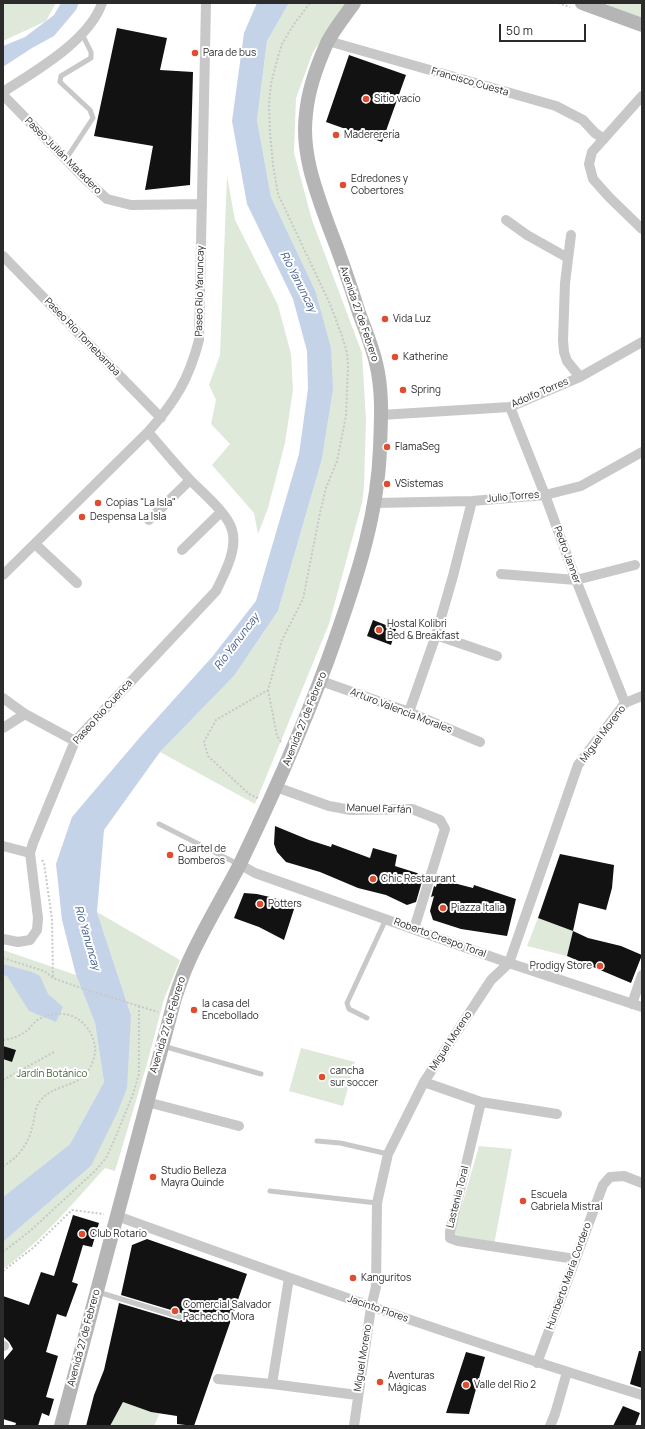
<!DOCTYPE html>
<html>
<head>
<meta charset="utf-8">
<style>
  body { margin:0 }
  #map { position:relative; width:645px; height:1429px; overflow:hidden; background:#fff; font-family:Manrope,sans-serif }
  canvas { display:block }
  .frame { position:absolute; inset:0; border:4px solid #2b2b2b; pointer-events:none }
  .scale { position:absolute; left:499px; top:24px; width:87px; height:18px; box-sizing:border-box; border:2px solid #2b2b2b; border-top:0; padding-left:5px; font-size:12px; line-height:14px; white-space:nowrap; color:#2b2b2b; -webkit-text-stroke:3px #fff; paint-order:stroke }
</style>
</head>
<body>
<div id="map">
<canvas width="645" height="1429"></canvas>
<div class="frame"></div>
<div class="scale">50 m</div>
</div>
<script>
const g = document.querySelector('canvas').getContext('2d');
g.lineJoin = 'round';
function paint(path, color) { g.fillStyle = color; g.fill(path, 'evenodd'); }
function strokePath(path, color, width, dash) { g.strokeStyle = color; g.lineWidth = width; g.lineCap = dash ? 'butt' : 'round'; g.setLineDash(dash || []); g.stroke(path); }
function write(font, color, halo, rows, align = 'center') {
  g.font = font + ' Manrope,sans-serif'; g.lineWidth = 4; g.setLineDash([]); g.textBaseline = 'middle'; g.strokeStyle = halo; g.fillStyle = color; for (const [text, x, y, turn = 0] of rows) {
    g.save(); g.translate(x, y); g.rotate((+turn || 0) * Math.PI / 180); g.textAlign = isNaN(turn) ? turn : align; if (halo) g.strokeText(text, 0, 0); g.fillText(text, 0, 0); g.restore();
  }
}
paint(new Path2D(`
  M3,3H56L46,21L3,41Z
  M289,3H347L313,52L296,98L294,153L312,220L362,353L366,420L364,486L362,503L329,624L255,804L160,752L234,676L278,611L322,459L333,390L315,290L271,197L257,120L267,41Z
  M603,3H642V18Z
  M227,176L235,220L278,305L291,354L293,390L285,443L268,508L258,534L254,513L212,465L230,444L211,424L216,400L209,385L220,355Z
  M97,912L180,960L164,999L147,1064L115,1171L105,1168C73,1203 42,1241 3,1269V1242L91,1166L131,1015Z
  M538,918L573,931L567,956L527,946Z
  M3,950L76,975L95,1023L104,1082L70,1144L3,1197Z
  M301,1048L355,1062L343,1106L289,1091Z
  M479,1146L512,1149L494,1245L462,1238L454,1233Z
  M123,1402L151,1412L160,1413L154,1426H110Z`), '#dee9d9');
paint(new Path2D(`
  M61,3H79L76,10L54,36L32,48L3,67V46L25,37L54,15Z
  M257,3H289L267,41L257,120L271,197L315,290L331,348L333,390L322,459L278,611L234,676L160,752L104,830L97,912L131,1015L127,1088L118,1111L91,1166L3,1242V1197L70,1144L104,1082L95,1023L76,975L62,920L56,864L72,817L141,736L212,657L256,601L299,454L308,389L307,351L293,299L247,204L232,121L244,33Z
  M3,964L32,972L40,976L48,994L63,1007L56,1022L29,1011L7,976L3,975Z`), '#c5d3e9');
paint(new Path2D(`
  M117,28L167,38L160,70L193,72L190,185L145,190L153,146L94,136Z
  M349,55L406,75L382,142L326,122Z
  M373,620L396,629L391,645L367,636Z
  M275,826L309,840L331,847L332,844L370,858L373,848L397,855L395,866L417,873L423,878L416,902L407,905L386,895L358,888L320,872L286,862L277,852L274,844Z
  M560,854L614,865L612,888L606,910L579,903L573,931L538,918Z
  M438,879L473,888L474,885L516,899L507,936L461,929L433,920L430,911L434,896L431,897L434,886L436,887Z
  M244,893L257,894L274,898L295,906L284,940L259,927L234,918Z
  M573,931L588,938L621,946L642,955L631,983L567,956Z
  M3,1046L16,1050L12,1062L3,1059Z
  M73,1215L99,1223L92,1247L83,1245L72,1282L78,1284L66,1317L57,1314L46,1352L58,1356L46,1397L54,1399L49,1416L42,1413L38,1426H15L16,1423L3,1419V1361L13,1349L9,1342L3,1336V1296L29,1305L41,1272L54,1276Z
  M147,1239L247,1274L194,1426L177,1424V1416L151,1412L123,1402L110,1426H86L94,1395L104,1370L119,1303L179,1321L184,1319V1316L181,1313L121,1295L132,1245Z
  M639,1351H642V1388L630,1384Z
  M466,1352L485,1357L469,1414L446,1413Z
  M623,1406L640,1413L635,1426H613Z`), '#121212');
strokePath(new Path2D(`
  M558,3L570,7
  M268,690L277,736L281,742
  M258,798L249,794L208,756L204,742L216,720L268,690L282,640L303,599L320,513L326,488L337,461L346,416L348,367L347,353L342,336L330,304L278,194L273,165L270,132L269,105L271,84L277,60L282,44L294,24L310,3
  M42,860L44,863L52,919L53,978
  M3,958L44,971L53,978L81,988L158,1012
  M3,1040C12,1039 20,1036 28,1030C32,1026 35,1020 41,1018C66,1006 91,1020 95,1047C96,1056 91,1068 85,1075C73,1087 52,1086 41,1100C34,1107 35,1119 32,1128C28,1144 18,1158 3,1166
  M3,1080L54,1052
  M3,1252L30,1231L95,1171L106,1158L116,1136L133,1094L139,1074V1006
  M3,1271L34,1247L72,1210L104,1214`), '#c8c8c8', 2, [2, 2]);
strokePath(new Path2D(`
  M66,159L93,118L90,110L60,82L61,76L91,58V52L82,34
  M159,824L238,864
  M367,1018L349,1009L347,1003L386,919
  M163,1046L261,1074
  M317,1141L340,1143L388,1154
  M270,1191L377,1203
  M98,1292L180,1317`), '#c8c8c8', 5);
strokePath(new Path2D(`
  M328,41L556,106L583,120L595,133L604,139
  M3,92C35,71 89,41 102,3
  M3,95L85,179L107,199L131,205L202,204
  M642,96L592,152L589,164L593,179L609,197L642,229
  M506,220L527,235L568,258
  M571,235L565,283L563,340L564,352L567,361L580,377
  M3,256L161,418
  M510,407L545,495L576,580L625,703
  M381,415L510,407L580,377L642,342
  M375,503L472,501L545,495L581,486L642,452
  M149,520L190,480
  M35,544L77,583
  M182,550L221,512
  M501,574L576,580L635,565
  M3,575L148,432C175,402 189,379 199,340L206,3
  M436,635L497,656
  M321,681L409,712L480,742
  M3,698L25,714L75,741
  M409,712L436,635L453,576L472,501
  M3,728L25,714
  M276,787L329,806L351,810L412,809L440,820L445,829L414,929
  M3,846L30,853
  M239,864L255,873L509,963L642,1007
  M3,939L18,942L30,940L37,930L38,918L30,853L33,843L75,741L216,591C224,574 238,550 232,530C228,514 203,493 191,481C176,465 162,448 148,432
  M632,1004L642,975
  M424,1082L481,1102L557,1114
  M147,1102L239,1126
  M481,1102L450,1232V1238L458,1241L575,1259
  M117,1216C291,1279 465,1341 642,1395
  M3,1346H4
  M537,1363L603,1185L610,1177L624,1176L642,1183
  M218,1379L272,1384L357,1395
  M272,1384L289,1278
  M354,1426L371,1307L376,1287L377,1203L388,1154L424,1082L491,980L509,963L578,765L625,703L642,696
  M550,1426L555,1414L567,1372`), '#c8c8c8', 10);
strokePath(new Path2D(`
  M582,3L642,25
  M61,1426L175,998C179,986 183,974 188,963C203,929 223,897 240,864C276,789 310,713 337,634C358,574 378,512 380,448C381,420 383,391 376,363C372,346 365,329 359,313C350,284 340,255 329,227C316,191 301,153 306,114C308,91 318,63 327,43C334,29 345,16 354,3`), '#b5b5b5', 14);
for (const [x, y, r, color] of [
  [195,53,4,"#df4c31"],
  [366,99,4,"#df4c31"],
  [336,135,4,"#df4c31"],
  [343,185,4,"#df4c31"],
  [385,319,4,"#df4c31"],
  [395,357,4,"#df4c31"],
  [403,390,4,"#df4c31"],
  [387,447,4,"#df4c31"],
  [387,484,4,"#df4c31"],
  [98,503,4,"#df4c31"],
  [82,517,4,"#df4c31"],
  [379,630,4,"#df4c31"],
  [170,855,4,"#df4c31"],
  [373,879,4,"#df4c31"],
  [260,904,4,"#df4c31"],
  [443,908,4,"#df4c31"],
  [600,966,4,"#df4c31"],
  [194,1010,4,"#df4c31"],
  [322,1077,4,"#df4c31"],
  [153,1177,4,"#df4c31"],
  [523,1201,4,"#df4c31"],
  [82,1234,4,"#df4c31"],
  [353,1278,4,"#df4c31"],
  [175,1311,4,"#df4c31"],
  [380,1382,4,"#df4c31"],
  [466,1385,4,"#df4c31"]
]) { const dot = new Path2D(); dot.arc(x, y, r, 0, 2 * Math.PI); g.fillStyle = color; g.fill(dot); strokePath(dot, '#fff', 1.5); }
write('10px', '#2b2b2b', '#fff', [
  ["Para de bus",203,53],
  ["Sitio vacío",374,99],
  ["Madererería",344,135],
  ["Edredones y",351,179],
  ["Cobertores",351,191],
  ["Vida Luz",393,319],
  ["Katherine",403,357],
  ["Spring",411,390],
  ["FlamaSeg",395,447],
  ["VSistemas",395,484],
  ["Copias \"La Isla\"",106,503],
  ["Despensa La Isla",90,517],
  ["Hostal Kolibri",387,624],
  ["Bed & Breakfast",387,636],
  ["Cuartel de",178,849],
  ["Bomberos",178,861],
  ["Chic Restaurant",381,879],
  ["Potters",268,904],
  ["Piazza Italia",451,908],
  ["Prodigy Store",592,966,"right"],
  ["la casa del",202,1004],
  ["Encebollado",202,1016],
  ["cancha",330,1071],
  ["sur soccer",330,1083],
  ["Studio Belleza",161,1171],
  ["Mayra Quinde",161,1183],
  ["Escuela",531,1195],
  ["Gabriela Mistral",531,1207],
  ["Club Rotario",90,1234],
  ["Kanguritos",361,1278],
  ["Comercial Salvador",183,1305],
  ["Pachecho Mora",183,1317],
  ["Aventuras",388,1376],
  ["Mágicas",388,1388],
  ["Valle del Rio 2",474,1385]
], 'left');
write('10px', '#2b2b2b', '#fff', [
  ["Francisco Cuesta",470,82,16],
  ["Paseo Julián Matadero",63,156,45],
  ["Paseo Río Yanuncay",200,291,-89],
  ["Avenida 27 de Febrero",359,314,71],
  ["Paseo Río Tomebamba",82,337,46],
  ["Adolfo Torres",540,393,-23],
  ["Julio Torres",513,497,-5],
  ["Pedro Janner",567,555,70],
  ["Arturo Valencia Morales",401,711,21],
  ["Paseo Río Cuenca",103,712,-48],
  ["Avenida 27 de Febrero",305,719,-68],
  ["Miguel Moreno",603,734,-53],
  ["Manuel Farfán",379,809,2],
  ["Roberto Crespo Toral",440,938,20],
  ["Avenida 27 de Febrero",168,1025,-73],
  ["Miguel Moreno",451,1041,-57],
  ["Lastenia Toral",458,1197,-76],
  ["Humberto María Cordero",569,1276,-70],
  ["Jacinto Flores",378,1309,19],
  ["Avenida 27 de Febrero",84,1338,-75],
  ["Miguel Moreno",363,1358,-81]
]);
write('10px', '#45653b', '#fff', [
  ["Jardín Botánico",52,1074]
]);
write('italic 11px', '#3d5a8a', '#fff', [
  ["Río Yanuncay",298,282,63],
  ["Río Yanuncay",237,642,-53],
  ["Río Yanuncay",87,938,74]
]);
</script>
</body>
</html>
